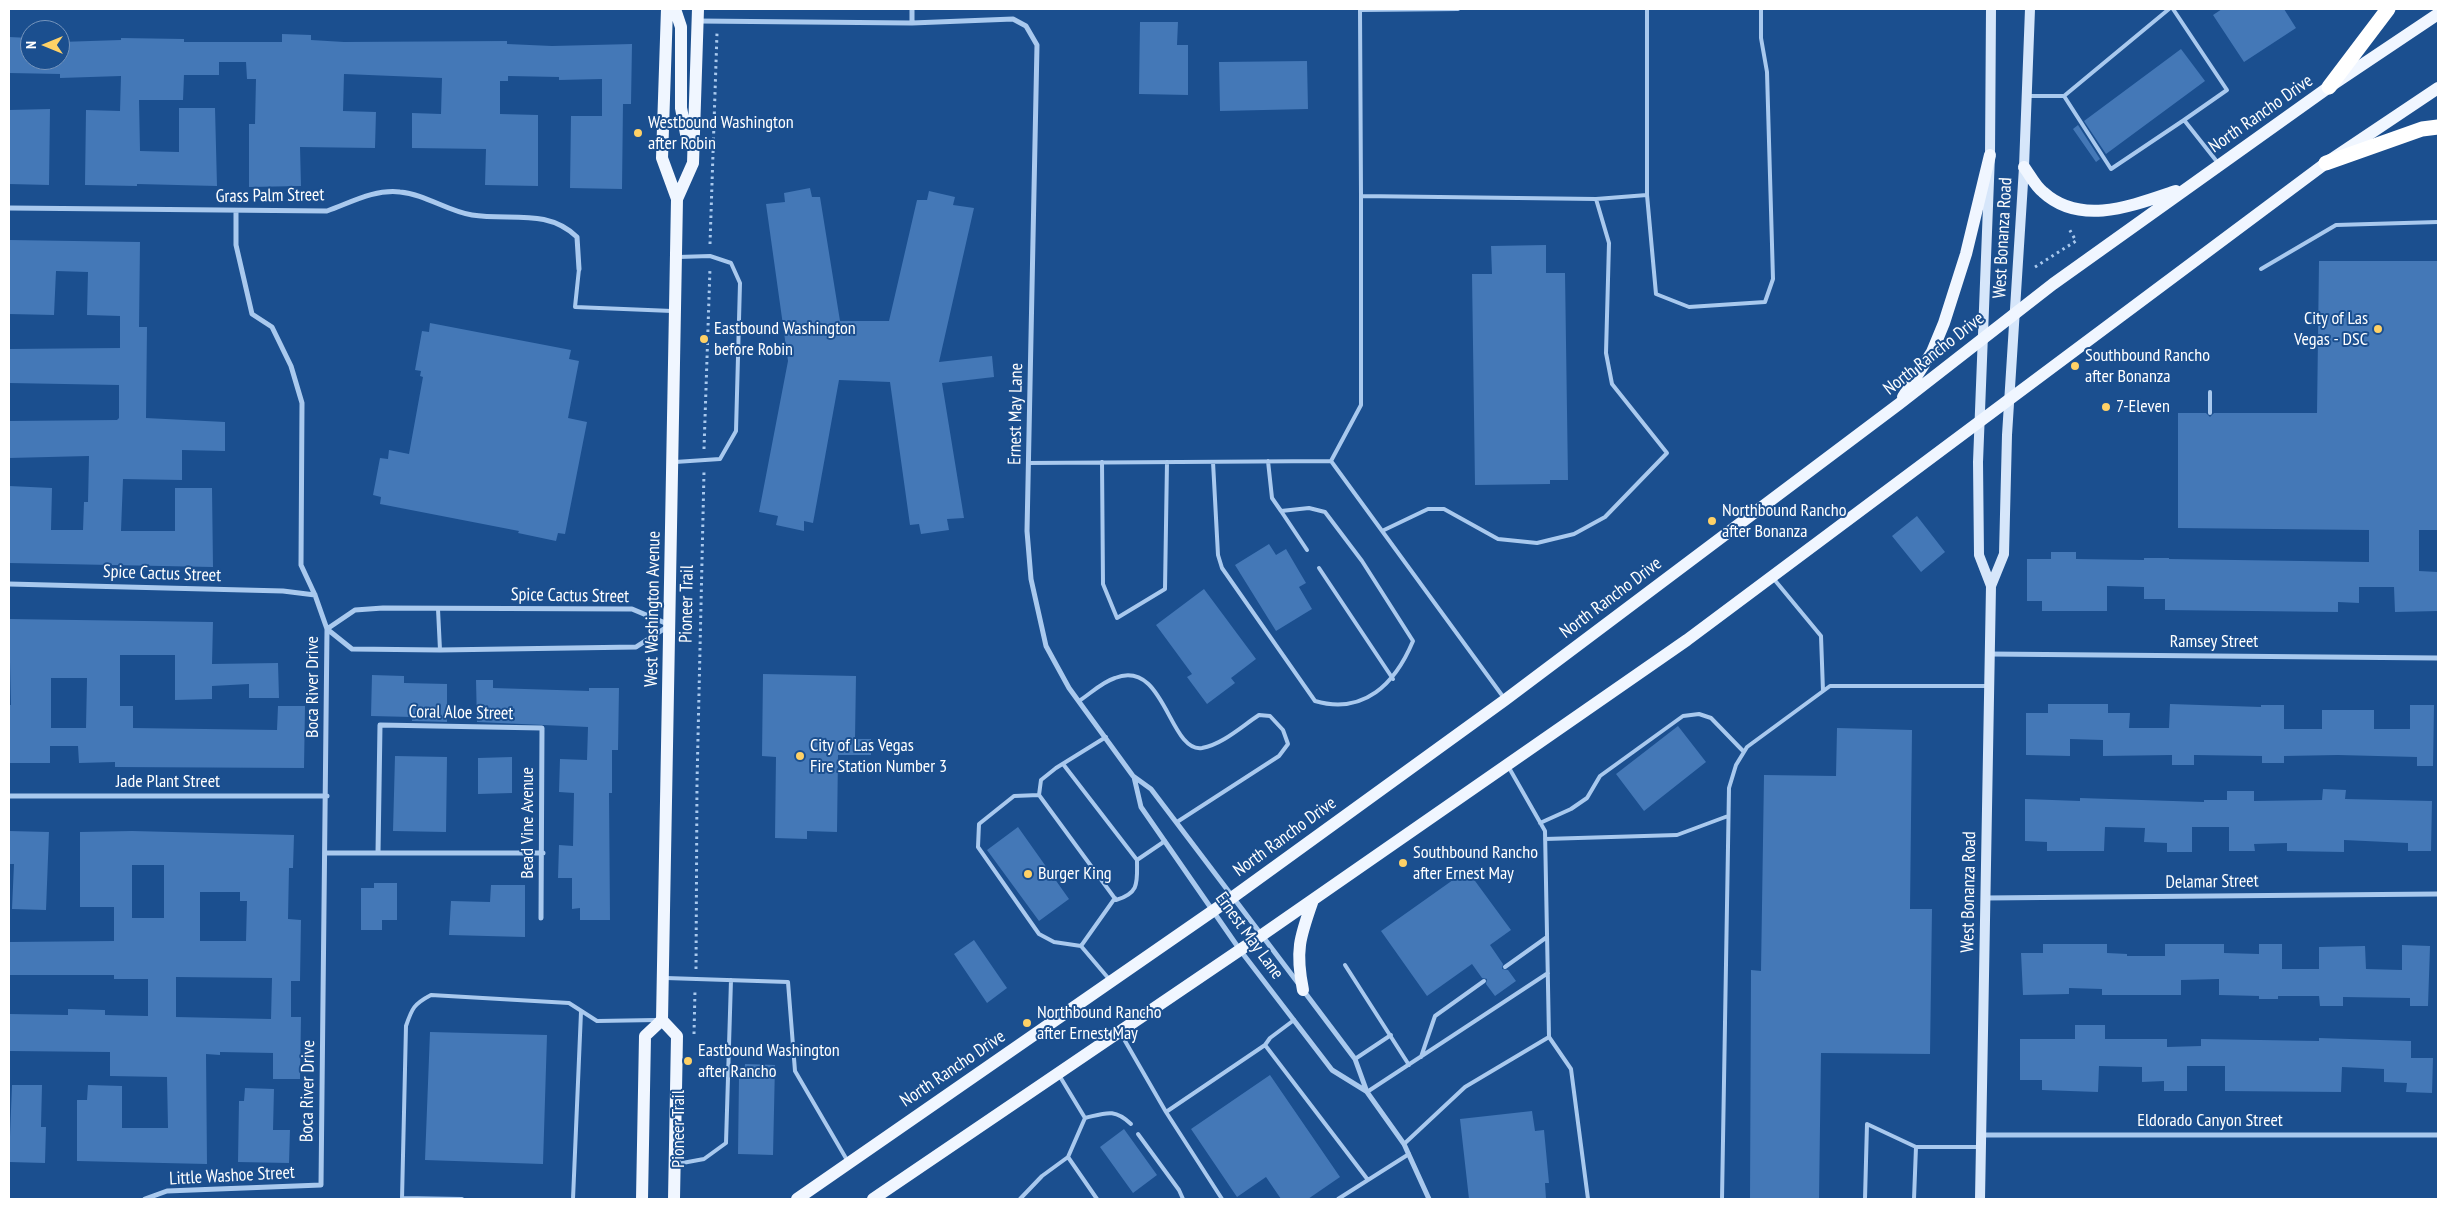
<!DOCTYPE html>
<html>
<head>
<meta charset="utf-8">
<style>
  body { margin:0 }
  #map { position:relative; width:2447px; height:1208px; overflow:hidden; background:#1b4f8f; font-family:"PT Sans Narrow",sans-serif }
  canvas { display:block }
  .frame { position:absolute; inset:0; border:10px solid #fff; pointer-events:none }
  .north { position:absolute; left:20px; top:20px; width:50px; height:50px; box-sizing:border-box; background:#1b4f8f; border:1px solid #7695bc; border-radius:50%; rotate:270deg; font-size:14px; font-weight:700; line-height:20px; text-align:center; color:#fff }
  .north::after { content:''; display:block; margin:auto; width:18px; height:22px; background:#ffd166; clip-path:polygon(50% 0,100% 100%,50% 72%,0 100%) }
</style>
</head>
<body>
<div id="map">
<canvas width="2447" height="1208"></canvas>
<div class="frame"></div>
<div class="north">N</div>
</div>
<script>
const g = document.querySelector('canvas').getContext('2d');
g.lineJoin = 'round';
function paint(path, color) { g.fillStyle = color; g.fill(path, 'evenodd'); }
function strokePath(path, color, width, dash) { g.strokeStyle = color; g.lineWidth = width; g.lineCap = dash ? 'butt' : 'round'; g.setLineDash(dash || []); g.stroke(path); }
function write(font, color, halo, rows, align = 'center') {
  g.font = font + ' "PT Sans Narrow",sans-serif'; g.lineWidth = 4; g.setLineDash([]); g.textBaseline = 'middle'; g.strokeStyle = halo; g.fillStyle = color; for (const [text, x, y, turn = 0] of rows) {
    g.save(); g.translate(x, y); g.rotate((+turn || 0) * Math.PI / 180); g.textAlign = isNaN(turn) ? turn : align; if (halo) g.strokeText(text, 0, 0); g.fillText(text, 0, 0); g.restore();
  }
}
paint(new Path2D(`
  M2222,9H2284L2296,28L2244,62L2213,15Z
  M1140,22H1178L1177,45H1188V95L1139,94Z
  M282,34L311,35V40L344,42L507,41V44L552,46L632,44L631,104H623L622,189L570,188L571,116H602V79L559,80V77L508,76V81H500V114L538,115V186L485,185L486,149L412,148V113L441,114L442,78L344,74L343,111L376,112L375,148L300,147L301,186L249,187V124H255L256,79H247L246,62H219V75H184L183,100H139L140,151L179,152V108H215L217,186L137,184V186L85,185L86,110L120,111L121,76L60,78V74L9,73V37L30,38V60H60V39V42L121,40V38L184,39V42H282Z
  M2181,49L2205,81L2106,154L2084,121Z
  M1307,61L1308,109L1220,111L1219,62Z
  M50,109L49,185L9,184V110Z
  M2078,125L2100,159L2096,162L2073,129Z
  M810,188L812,197H820L840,321H889L917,200H927L929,191L955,197L953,205L974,208L939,362L992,356L994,377L942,383L964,518L947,519L949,530L921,534L919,524L910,525L890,382L839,380L813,523L804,521V531L776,525L778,516L759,512L788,361L766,204L785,202L784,193Z
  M9,240L140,242L139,327H147L146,418L225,422V451L182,450V480L123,479L121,531H175V488H212L213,567L9,563V486L52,488L51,530H83L84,502H88L89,456L9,458V421L117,420L119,418V385L9,383V349L120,348V316L87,315L88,272L56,271L54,315L9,314Z
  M1546,245V273H1565L1568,480H1550V484L1475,485L1472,274H1492L1491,246Z
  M2319,261H2438V530H2419V571L2438,572V611L2395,612L2394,587H2359V603L2338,602V612L2165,610V599H2144V587L2107,586V611H2042V601H2027V559H2051V552H2076V559L2144,560V558H2169V559L2369,562V530L2178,528V413H2206L2210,417L2214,413H2317Z
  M430,323L571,350L569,359L579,361L568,418L587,422L565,534L558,533L556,541L518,533L519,531L380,504L381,497L373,495L380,458L388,459L389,450L409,454L423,377L420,376L421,371L415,370L422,331L429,332Z
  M1917,516L1945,552L1921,572L1892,536Z
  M1269,544L1276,555L1286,549L1306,583L1299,587L1312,609L1276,631L1235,565Z
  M1204,589L1256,659L1231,678L1235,683L1207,704L1187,677L1192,674L1156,625Z
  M9,619L213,622L212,664L278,663L279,698H249V684L212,686V699L175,700V655H120V706H133V728L277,730L278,706H305L304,768L115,767V762L79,763L78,746H50V763H9V705H11ZM51,678H87L86,728H51Z
  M763,674L856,676L855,739H871V755H838L837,832L807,831V839L775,838L776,757L762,756Z
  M372,675L404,676V683L447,684V722L412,721V717L371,716Z
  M476,680H493V688L589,691V688H619L618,750H612V793H609L610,920H580V908L572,909V878H558L559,845L573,846L574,793L559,792L560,759L587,760L588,727L477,722Z
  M2048,704H2108V713H2130L2129,728H2169L2170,704L2261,707V705H2284V729H2322V710H2374V729H2410V705H2434L2433,766H2417V757L2338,755L2284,756V763H2262V756L2194,755V765H2172V755L2103,756V740L2070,739V756L2026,755V713H2048Z
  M1678,726L1706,762L1644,811L1616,774Z
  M1837,728L1912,730L1910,909H1932L1930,1054L1821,1053L1819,1199H1750L1751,970L1761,971L1764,775L1836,776Z
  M395,756L447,757L446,832L393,831Z
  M512,757V793L478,794V758Z
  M2323,789L2346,790L2345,799L2432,801L2431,851H2408V843L2344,840V852L2287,851V843L2254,844L2255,851H2229V827H2192V852H2167V843L2144,842L2145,828L2105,827L2104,851H2047V842L2025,841V799L2080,801V798L2204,802V800H2227V791H2254V801L2322,800Z
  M1018,827L1069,899L1039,921L987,850Z
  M9,831L49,832L46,910L12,909L14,864H9Z
  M132,831L294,835L293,868H289L288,919L301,920L300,981H291V1017H301L300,1079H273V1053L220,1052V1055L206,1054L207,1164L77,1161V1100H87L88,1085L122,1086V1128H168L167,1077L110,1076V1052L9,1051V1014L68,1015V1009L105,1010V1015L148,1016V979H114V975H9V942L114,941V907H80V832ZM132,865H164V918H132ZM200,892H240V901H247L246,941H200ZM176,977L272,978L271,1019L176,1017Z
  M1467,870L1511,930L1490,945L1503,964L1502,969L1508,970L1516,981L1495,996L1486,984L1487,979L1482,978L1472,964L1427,996L1381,931Z
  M374,883H397V920H382V930H361V888H374Z
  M491,885H525V937L449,935L451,901L490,902Z
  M974,940L1007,988L987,1003L954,954Z
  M2043,944H2107V953L2127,954V956H2165V944H2224V953L2259,954V944H2282V969H2319V947L2365,946L2366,969L2402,970V945L2430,946L2428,1006H2410V998L2343,997V1006H2320L2319,996H2278V999H2259V996L2219,995V979L2181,980V995H2102V989L2069,988V994L2023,995L2021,953H2043Z
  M2075,1025H2105V1039H2167V1047L2201,1046V1039L2319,1041V1038L2411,1041V1058H2433L2432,1093L2406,1092L2407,1083L2384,1082V1069L2342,1067L2341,1092L2225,1091V1066H2187V1091H2164V1081L2142,1082V1067L2099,1066L2098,1092L2042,1090V1080H2020V1039H2075Z
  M430,1032L547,1035L543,1164L425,1160Z
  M745,1064L775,1065L773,1155L738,1154L739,1077H744Z
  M1270,1075L1340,1177L1308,1199H1281L1266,1177L1237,1197L1191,1129Z
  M12,1085H42L41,1127H46L45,1163L9,1162Z
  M245,1088L274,1089L273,1130H290L289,1163L238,1162L239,1101H244Z
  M1532,1111L1535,1131L1544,1130L1549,1183H1545L1546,1199H1469L1460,1119Z
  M1124,1129L1157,1175L1133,1193L1100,1147Z`), '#4478b7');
strokePath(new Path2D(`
  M710,244L717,33
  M2035,267L2076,241L2068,227
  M704,449L710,268
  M696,969L697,782L704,472
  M694,1034L695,990`), '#a9c9ee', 3, [2.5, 4]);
strokePath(new Path2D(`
  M2173,9L2227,90L2184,120L2218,163
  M2028,96H2064L2169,9
  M2064,96L2111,169L2184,120
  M1647,195L1656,294L1689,307L1765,302L1773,279L1767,72L1761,38V9
  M1361,196L1360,10L1458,9
  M1596,199L1647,195V9
  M579,269L575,307L672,311
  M2261,269L2336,225L2438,222
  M2210,392V413
  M1331,461L1361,405V196L1596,199L1609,243L1606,353L1612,384L1667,453L1605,517L1574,534L1537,543L1498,539L1444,509H1428L1382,531
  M1331,461L1504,698
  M675,462L720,459L736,431L740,283L731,263L710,256L678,257
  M1102,462L1103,584L1117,618L1165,589L1167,462
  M1213,462L1218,555L1222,568L1315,701C1364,715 1395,684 1413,641L1362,561L1325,512L1309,508L1281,511L1272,498L1268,461
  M1028,463L1331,461
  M1281,511L1307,550
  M1319,568L1393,679
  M1773,578L1821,636L1823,691
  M438,609L440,650
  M1079,701C1090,694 1102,682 1115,678C1165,658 1169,753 1202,748C1223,744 1242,726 1259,715L1270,716L1283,730L1288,744L1279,756L1177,822
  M1106,737L1056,768L1041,780L1039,795L1116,900C1140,893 1137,882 1137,860L1165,841
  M1063,764L1137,860
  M1508,766L1545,831L1549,1037L1571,1069L1588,1199
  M1039,795L1014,796L979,824L978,847L1039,934L1054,942L1081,946L1109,979
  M1540,823L1571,809L1587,798L1600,776L1683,716L1699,714L1711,718L1744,752
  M1545,839L1677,835L1728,816
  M1081,946L1115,898
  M1345,965L1409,1065
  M1505,967L1547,937
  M666,978L788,982L795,1071L847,1160
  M1121,1034L1166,1112
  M1265,1045L1368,1180
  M1421,1057L1435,1016L1484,981
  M1355,1059L1391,1035
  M1059,1075L1085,1118L1068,1157L1097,1199
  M1367,1092L1548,973
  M1085,1118C1106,1113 1114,1108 1131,1124
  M1138,1134L1179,1190L1183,1199
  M1404,1144L1465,1087L1549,1037
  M677,1164L704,1159L726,1143L731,980
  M402,1198L462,1199
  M402,1199L406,1026C412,1008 414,1004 431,995L569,1003L597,1021L656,1020
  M573,1199L581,1012
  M1020,1199L1042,1176L1068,1157
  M1222,1199L1166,1112L1265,1045L1270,1038L1294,1020
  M1338,1199L1409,1154
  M1722,1199L1729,788L1736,765L1747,747L1830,686H1989
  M1865,1199L1867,1124L1916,1147H1981
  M1914,1199L1916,1147`), '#a9c9ee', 4);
strokePath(new Path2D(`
  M912,9V23
  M698,21L912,23L1013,19L1026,26L1037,45L1027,531L1031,579L1046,646L1069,688L1133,776L1151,789L1298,983
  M9,208L327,211C350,203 374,189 400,192C425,194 447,211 472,215C510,221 547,208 577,237L579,269
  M9,584L283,591L315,595
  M383,608L632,609L670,625L636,647L440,650L352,649L327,629L355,610Z
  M1989,654L2438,658
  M1134,777L1141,807L1240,950L1332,1070L1366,1091
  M9,796H327
  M326,853H543
  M378,853L380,725L542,728L541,918
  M1985,898L2438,894
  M1303,990L1355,1059L1367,1092L1404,1144L1429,1199
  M1981,1135H2438
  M145,1199L167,1191L321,1185L327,629L315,595L301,565L302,403L291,366L272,327L252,314L236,245V212`), '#a9c9ee', 5);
strokePath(new Path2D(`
  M1991,586L2004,554L2007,435L2024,167L2030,9
  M1980,1199L1991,586L1979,555L1978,462L1990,155L1991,9`), '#d6e6fa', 10);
strokePath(new Path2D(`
  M675,9L681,27V108L688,144
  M2024,167C2030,175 2035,186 2043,192C2081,227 2134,205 2176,191
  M677,199L693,163L698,9
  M1903,397L1932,352L1944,323L1966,254L1990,155
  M1303,990C1295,950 1300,937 1313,900
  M662,1020L677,1036L674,1199
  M642,1199L645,1036L662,1020L677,199L662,158L667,9
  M797,1199L1233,897L1505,700L1899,404L2053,284L2329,87L2438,14
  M873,1199L1262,935L1687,640L2326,163L2438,88`), '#f0f6ff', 12);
strokePath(new Path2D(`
  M2329,87L2388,9
  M2326,163L2422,129L2438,127`), '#fff', 15);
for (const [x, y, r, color] of [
  [638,133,5,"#ffd166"],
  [2378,329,5,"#ffd166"],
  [704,339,5,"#ffd166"],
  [2075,366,5,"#ffd166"],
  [2106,407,5,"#ffd166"],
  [1712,521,5,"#ffd166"],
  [800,756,5,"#ffd166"],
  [1403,863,5,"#ffd166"],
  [1028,874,5,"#ffd166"],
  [1027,1023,5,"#ffd166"],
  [688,1061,5,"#ffd166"]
]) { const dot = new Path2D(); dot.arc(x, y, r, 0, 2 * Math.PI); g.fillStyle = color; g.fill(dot); strokePath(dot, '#1b4f8f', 2); }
write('18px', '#fff', '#1b4f8f', [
  ["North Rancho Drive",2261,114,-35],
  ["Grass Palm Street",270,196,-1],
  ["West Bonanza Road",2003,238,-87],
  ["North Rancho Drive",1934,354,-38],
  ["Ernest May Lane",1016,414,-89],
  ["Spice Cactus Street",162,574,2],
  ["Spice Cactus Street",570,596,1],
  ["North Rancho Drive",1611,598,-37],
  ["Pioneer Trail",687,604,-89],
  ["West Washington Avenue",653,609,-89],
  ["Ramsey Street",2214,642],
  ["Boca River Drive",313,687,-90],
  ["Coral Aloe Street",461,713,1],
  ["Jade Plant Street",168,782],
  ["Bead Vine Avenue",528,823,-90],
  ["North Rancho Drive",1285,837,-36],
  ["Delamar Street",2212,882,-1],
  ["West Bonanza Road",1969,892,-89],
  ["Ernest May Lane",1249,936,54],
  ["North Rancho Drive",953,1069,-34],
  ["Boca River Drive",308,1091,-89],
  ["Eldorado Canyon Street",2210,1121],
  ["Pioneer Trail",679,1129,-90],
  ["Little Washoe Street",232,1176,-3]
]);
write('18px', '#fff', '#1b4f8f', [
  ["Westbound Washington",648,123],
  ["after Robin",648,144],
  ["City of Las",2368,319,"right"],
  ["Vegas - DSC",2368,340,"right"],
  ["Eastbound Washington",714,329],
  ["before Robin",714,350],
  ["Southbound Rancho",2085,356],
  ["after Bonanza",2085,377],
  ["7-Eleven",2116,407],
  ["Northbound Rancho",1722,511],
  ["after Bonanza",1722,532],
  ["City of Las Vegas",810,746],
  ["Fire Station Number 3",810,767],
  ["Southbound Rancho",1413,853],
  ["after Ernest May",1413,874],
  ["Burger King",1038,874],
  ["Northbound Rancho",1037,1013],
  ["after Ernest May",1037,1034],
  ["Eastbound Washington",698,1051],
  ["after Rancho",698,1072]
], 'left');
</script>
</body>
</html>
